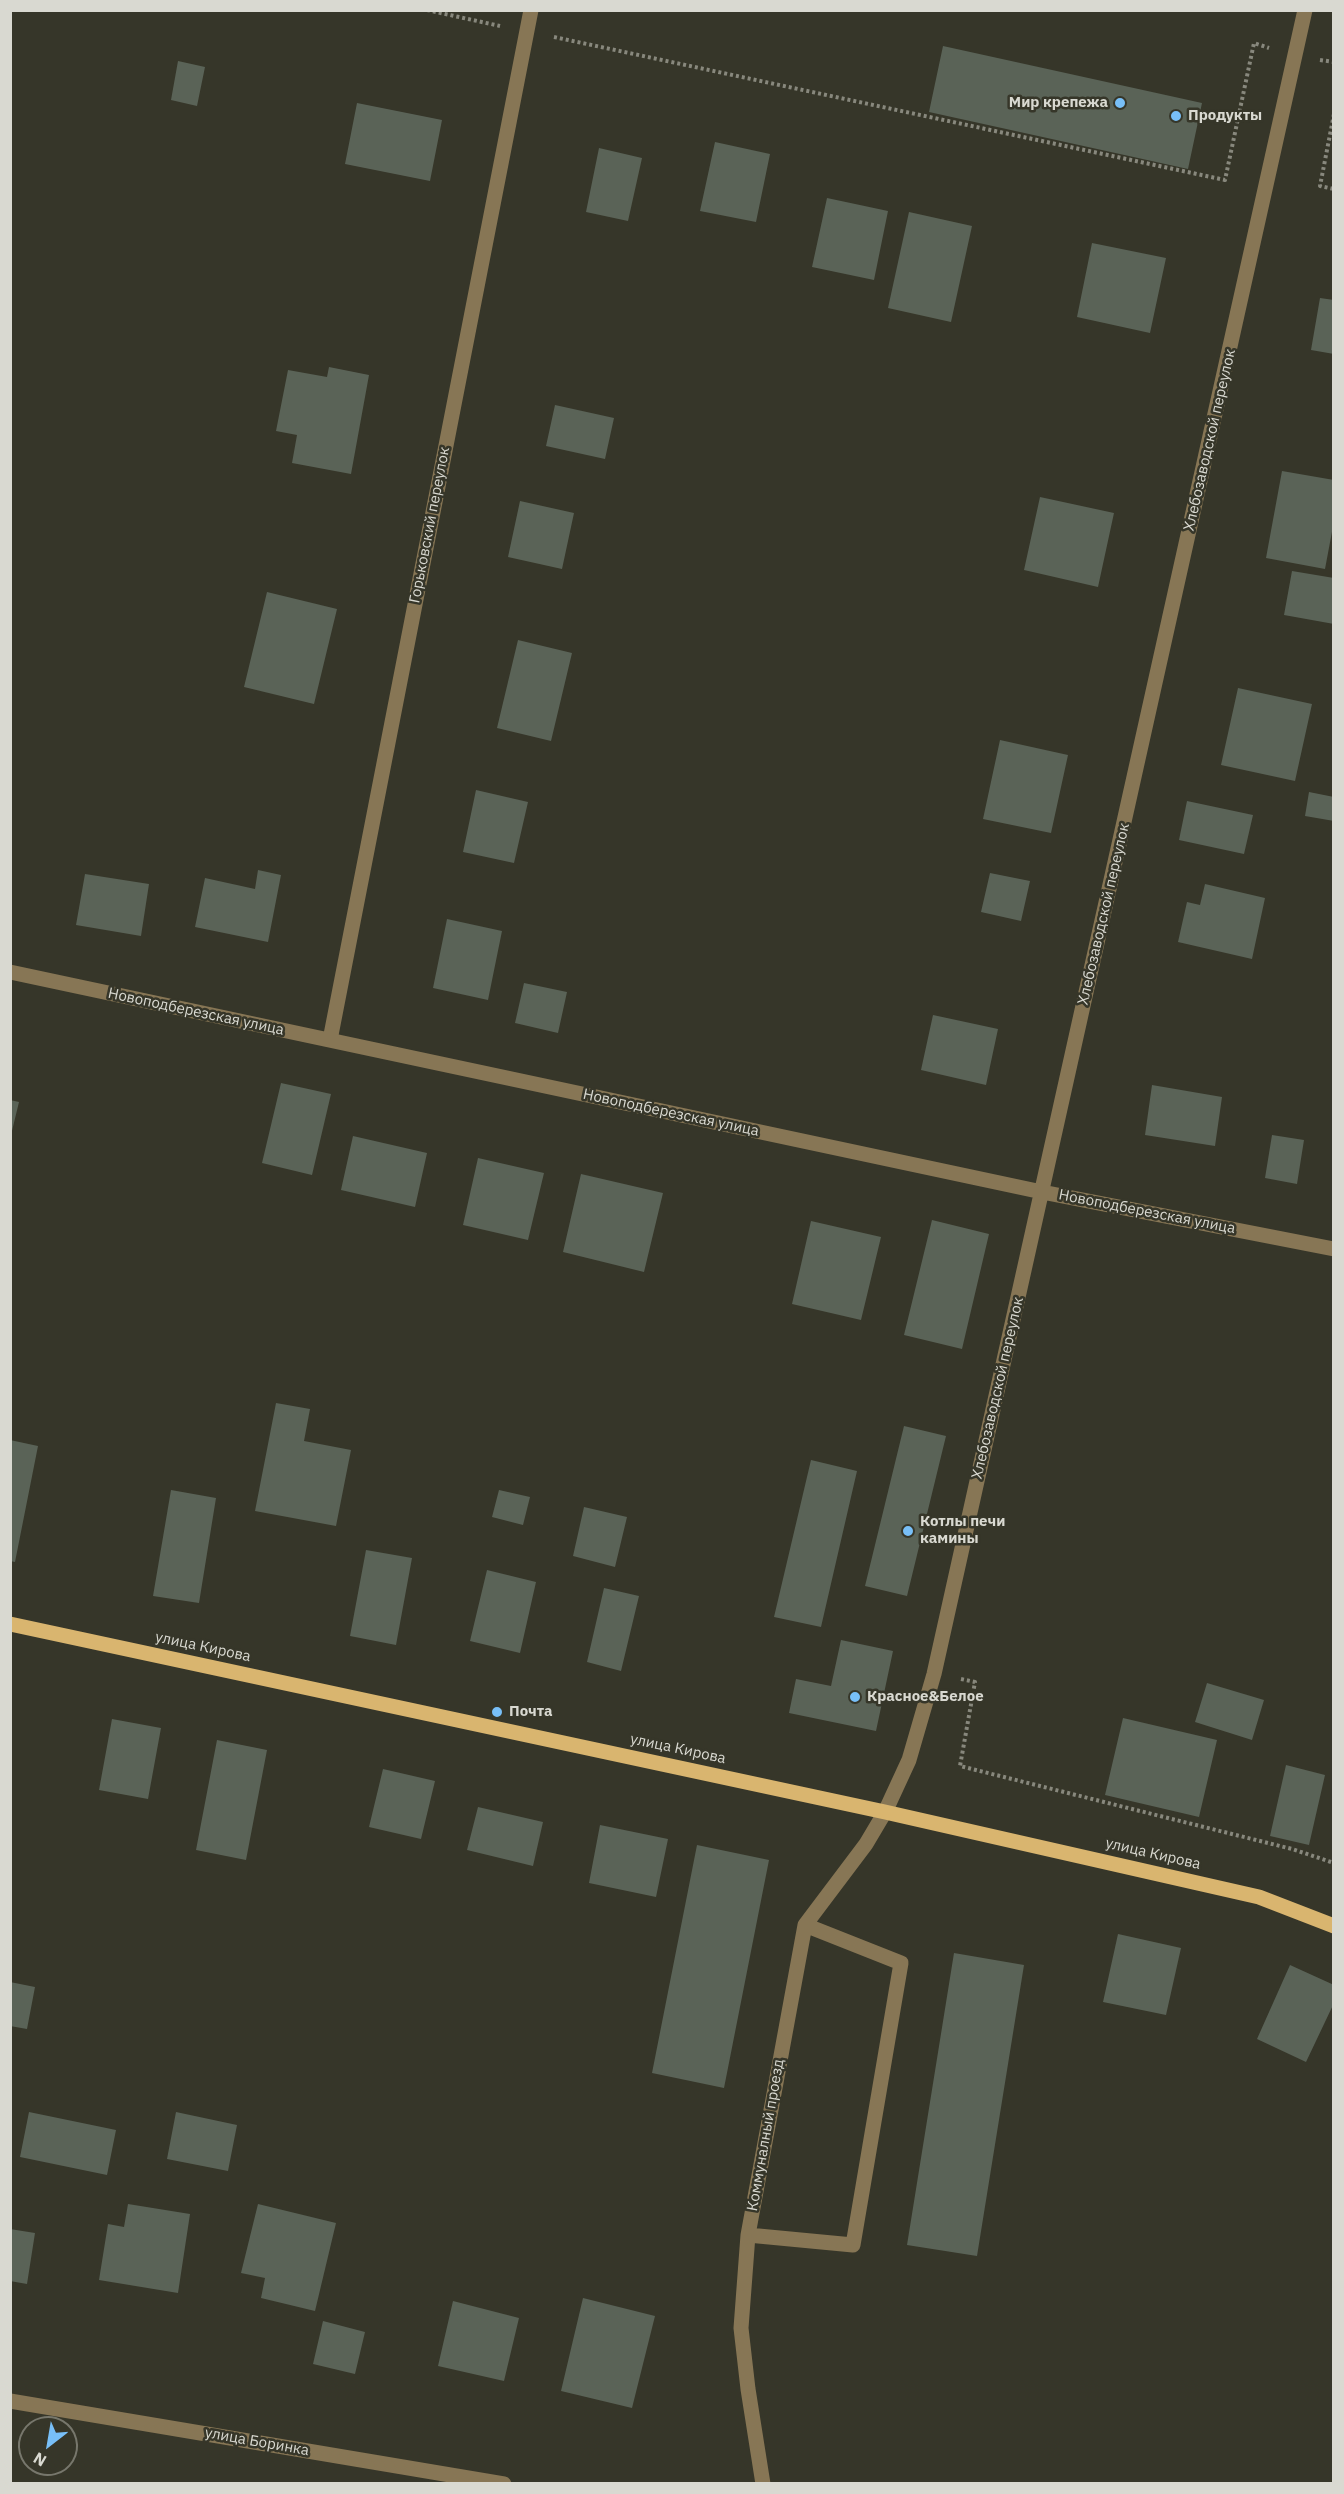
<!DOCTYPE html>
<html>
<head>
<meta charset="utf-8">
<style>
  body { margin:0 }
  #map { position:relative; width:1344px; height:2494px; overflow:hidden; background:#363629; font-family:"IBM Plex Sans",sans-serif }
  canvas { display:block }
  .frame { position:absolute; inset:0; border:12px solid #d9d9d1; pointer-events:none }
  .north { position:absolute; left:18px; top:2416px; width:60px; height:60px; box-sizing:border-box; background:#363629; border:2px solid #77776c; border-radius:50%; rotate:211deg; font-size:16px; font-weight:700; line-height:24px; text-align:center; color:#d9d9d1 }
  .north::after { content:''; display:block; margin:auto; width:21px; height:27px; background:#78bff7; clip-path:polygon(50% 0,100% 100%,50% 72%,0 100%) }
</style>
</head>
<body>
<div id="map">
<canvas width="1344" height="2494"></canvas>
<div class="frame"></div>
<div class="north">N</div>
</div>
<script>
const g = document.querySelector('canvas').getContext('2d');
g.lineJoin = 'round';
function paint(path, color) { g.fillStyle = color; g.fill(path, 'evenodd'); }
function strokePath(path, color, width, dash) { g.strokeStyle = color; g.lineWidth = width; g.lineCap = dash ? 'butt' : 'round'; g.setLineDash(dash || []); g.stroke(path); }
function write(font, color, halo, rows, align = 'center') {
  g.font = font + ' "IBM Plex Sans",sans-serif'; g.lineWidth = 5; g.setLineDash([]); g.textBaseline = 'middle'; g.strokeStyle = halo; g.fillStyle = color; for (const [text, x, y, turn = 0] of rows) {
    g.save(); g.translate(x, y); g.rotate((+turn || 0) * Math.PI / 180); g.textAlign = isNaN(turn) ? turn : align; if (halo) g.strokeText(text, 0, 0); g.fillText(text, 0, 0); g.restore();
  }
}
paint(new Path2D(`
  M943,46L1202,103L1188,169L929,112Z
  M178,61L205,67L197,106L171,100Z
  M357,103L442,120L430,181L345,164Z
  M715,142L770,154L756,222L700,211Z
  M599,148L642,158L628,221L586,212Z
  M827,198L888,211L874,280L812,267Z
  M909,212L972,226L951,322L888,308Z
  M1092,243L1166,258L1150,333L1077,317Z
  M1320,298L1334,300V354L1311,350Z
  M329,367L369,375L351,474L292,463L297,435L276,431L288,370L327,377Z
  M555,405L614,418L605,459L546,446Z
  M1282,471L1334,480V521L1325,569L1266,558Z
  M1040,497L1114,513L1098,587L1024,570Z
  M520,501L574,513L562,569L508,557Z
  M1292,571L1334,578V624L1284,615Z
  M267,592L337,609L314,704L244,687Z
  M518,640L572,653L551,741L497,728Z
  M1238,688L1312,704L1295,781L1221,765Z
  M1000,740L1068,755L1051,833L983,819Z
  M476,790L528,802L514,863L463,852Z
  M1309,792L1334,797V821L1305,816Z
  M1187,801L1253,815L1244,854L1179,840Z
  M258,870L281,875L268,942L195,927L205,878L255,889Z
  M990,873L1030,881L1021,921L981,912Z
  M85,874L149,884L141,936L76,925Z
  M1205,884L1265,898L1252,959L1178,942L1187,902L1200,905Z
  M447,919L502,931L488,1000L433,988Z
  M524,983L567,992L558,1033L515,1023Z
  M933,1015L998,1029L986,1085L921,1070Z
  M281,1083L331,1094L312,1175L262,1163Z
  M1152,1085L1222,1097L1215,1146L1145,1135Z
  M10,1100L19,1102L11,1135H10Z
  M1272,1135L1304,1140L1297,1184L1265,1178Z
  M353,1136L427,1153L415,1207L341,1190Z
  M478,1158L544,1173L528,1240L463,1225Z
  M581,1174L663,1193L644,1272L563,1252Z
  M932,1220L989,1234L962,1349L904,1335Z
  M811,1221L881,1237L861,1320L792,1304Z
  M276,1403L310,1409L304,1441L351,1450L336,1526L255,1511Z
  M904,1426L946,1436L907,1596L865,1586Z
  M10,1440L38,1446L15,1562L10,1561Z
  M811,1460L857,1471L821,1627L774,1617Z
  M171,1490L216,1498L199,1603L153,1596Z
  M499,1490L530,1497L523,1525L492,1517Z
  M584,1507L627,1517L615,1567L573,1556Z
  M366,1550L412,1558L396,1645L350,1636Z
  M487,1570L536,1582L520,1653L470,1641Z
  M604,1588L639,1596L621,1671L587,1662Z
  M841,1640L893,1651L876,1731L789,1713L796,1679L831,1686Z
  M1207,1683L1264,1700L1252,1740L1195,1722Z
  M1123,1718L1217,1740L1199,1817L1105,1795Z
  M112,1719L161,1728L148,1799L99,1790Z
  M217,1740L267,1750L246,1860L196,1850Z
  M1286,1765L1325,1775L1309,1845L1270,1836Z
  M383,1769L435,1781L421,1839L369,1827Z
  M478,1807L543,1822L533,1866L467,1850Z
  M600,1825L668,1839L656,1897L589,1883Z
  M697,1845L769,1860L724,2088L652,2073Z
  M1118,1934L1181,1948L1166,2015L1103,2002Z
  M954,1953L1024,1965L977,2256L907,2245Z
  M1290,1965L1334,1985V2003L1306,2062L1257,2039Z
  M10,1982L35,1987L27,2029L10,2026Z
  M29,2112L116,2130L107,2175L20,2157Z
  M176,2112L237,2125L228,2171L167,2159Z
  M128,2204L190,2214L178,2293L99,2280L108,2224L124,2227Z
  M258,2204L336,2223L315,2311L261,2298L265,2278L241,2273Z
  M10,2229L35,2233L27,2284L10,2281Z
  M583,2298L655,2316L632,2408L561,2391Z
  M453,2301L519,2318L504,2381L438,2366Z
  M323,2321L365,2332L355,2374L313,2364Z`), '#5a6357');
strokePath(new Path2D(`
  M427,10L500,26
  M554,37L1225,180L1254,43L1269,48
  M1320,60L1334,62
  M1334,114L1320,186L1334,189
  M961,1679L975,1682L960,1766L1292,1849L1334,1863`), '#88887d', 4, [3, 3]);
strokePath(new Path2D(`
  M10,972L1042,1192L1334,1249
  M330,1040L531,10
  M748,2235L853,2245L901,1963L805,1925
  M10,2401L504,2484
  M763,2484L748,2389L741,2328L748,2235L805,1925L866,1844L885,1812L909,1760L934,1674L1305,10`), '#877655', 15);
strokePath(new Path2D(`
  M10,1624L885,1812L1259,1897L1334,1926`), '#d9b56f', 15);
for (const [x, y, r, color] of [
  [1120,103,6,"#78bff7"],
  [1176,116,6,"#78bff7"],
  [908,1531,6,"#78bff7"],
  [855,1697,6,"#78bff7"],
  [497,1712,6,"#78bff7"]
]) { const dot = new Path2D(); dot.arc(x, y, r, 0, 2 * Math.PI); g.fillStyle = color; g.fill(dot); strokePath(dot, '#363629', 2); }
write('bold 15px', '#d9d9d1', '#363629', [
  ["Мир крепежа",1108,103,"right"],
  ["Продукты",1188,116],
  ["Котлы печи",920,1522],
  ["камины",920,1539],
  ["Красное&Белое",867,1697],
  ["Почта",509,1712]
], 'left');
write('15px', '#d9d9d1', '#363629', [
  ["Хлебозаводской переулок",1210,440,-77],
  ["Горьковский переулок",430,525,-79],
  ["Хлебозаводской переулок",1104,914,-77],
  ["Новоподберезская улица",196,1012,12],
  ["Новоподберезская улица",671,1113,12],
  ["Новоподберезская улица",1147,1212,11],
  ["Хлебозаводской переулок",998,1388,-77],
  ["улица Кирова",203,1647,12],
  ["улица Кирова",678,1749,12],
  ["улица Кирова",1153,1854,13],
  ["Коммуналный проезд",766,2135,-80],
  ["улица Боринка",257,2442,10]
]);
</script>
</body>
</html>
